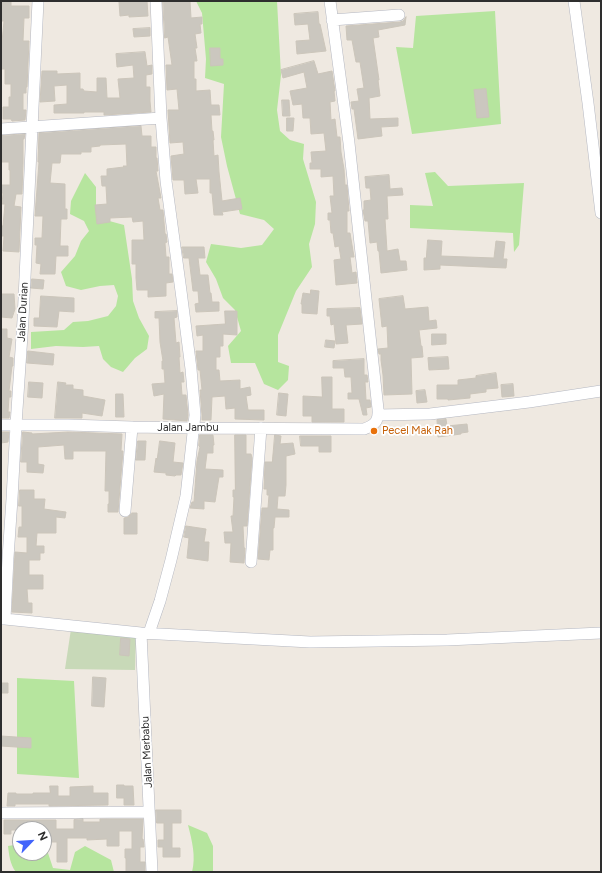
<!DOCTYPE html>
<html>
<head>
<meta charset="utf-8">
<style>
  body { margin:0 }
  #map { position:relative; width:602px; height:873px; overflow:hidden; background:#efe9e1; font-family:Figtree,sans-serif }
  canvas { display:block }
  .frame { position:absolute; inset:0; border:2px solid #2e2e2e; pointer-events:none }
  .north { position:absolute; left:12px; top:821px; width:40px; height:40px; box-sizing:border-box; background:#fff; border:1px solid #ababab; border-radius:50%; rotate:65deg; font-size:11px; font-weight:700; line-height:16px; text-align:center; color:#2e2e2e }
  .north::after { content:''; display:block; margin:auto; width:14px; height:18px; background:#4264fb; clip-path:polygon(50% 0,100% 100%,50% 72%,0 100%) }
</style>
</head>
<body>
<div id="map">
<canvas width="602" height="873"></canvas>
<div class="frame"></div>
<div class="north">N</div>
</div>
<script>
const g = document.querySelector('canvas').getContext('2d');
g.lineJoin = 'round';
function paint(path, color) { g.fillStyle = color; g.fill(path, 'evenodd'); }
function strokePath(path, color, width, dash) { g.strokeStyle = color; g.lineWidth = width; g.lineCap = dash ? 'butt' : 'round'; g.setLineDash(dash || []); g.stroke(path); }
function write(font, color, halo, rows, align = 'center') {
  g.font = font + ' Figtree,sans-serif'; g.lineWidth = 3.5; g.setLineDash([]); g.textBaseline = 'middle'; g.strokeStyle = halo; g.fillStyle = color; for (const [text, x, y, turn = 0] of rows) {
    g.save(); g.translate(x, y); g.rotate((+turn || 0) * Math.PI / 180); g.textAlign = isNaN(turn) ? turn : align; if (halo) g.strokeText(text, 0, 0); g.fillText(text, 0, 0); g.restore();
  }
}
paint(new Path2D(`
  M196,1H277L281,75L277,110L280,131L290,140L304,144L303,159L316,202L315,224L309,244L312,267L296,291L278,335V362L289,366L288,380L278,390L264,384L255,363H231L228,346L241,331L235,310L223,298L216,279L206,262L211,244L241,248L262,245L274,229L264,220L240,214L227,166L221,137L224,84L205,78L206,59L202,13Z
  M495,11L501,124L412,134L396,47L413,48L416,16Z
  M435,172L448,186L524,183L519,245L514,252L513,233L410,228V205L433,206L425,173Z
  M85,173L96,187V206L102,219L124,225L132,279L133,301L139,318L149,336L147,349L135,358L123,372L111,367L103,359L99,346L83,347L56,346L31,349V332L64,330L73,322L88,321L108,316L116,306L118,296L114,285L100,286L81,290L66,286L61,272L75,256L81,241L89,231L84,221L70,214L71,201Z
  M17,678L74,681L79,778L17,774Z
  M188,825L207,833L213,846V872H192C196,856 192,841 188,825Z
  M20,844V853H44V849L47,850L53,868L70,870L75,852L85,846L111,860L114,872H16C10,865 9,854 8,846Z`), '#b6e59e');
paint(new Path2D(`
  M71,629L136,635L135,670L65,669Z`), '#c8d9b8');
const building = new Path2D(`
  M1,1H11V6H29V18H24L23,41H29L27,87H26V93H23V110H26L25,120L12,121L11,119H3V107H9V97H11V84H5V69H1V42H2L4,21H1Z
  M137,1H147L148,16L129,17V15L120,16L119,2Z
  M163,1H190L191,18L202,17V24H200L201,33L195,34L197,48H195L197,61H194V79H196V91L210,90L211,105H219L220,115H211L212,131H213L214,140H213L214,156L218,155L219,172L222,201L240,198L242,209L222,212L223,215H214L212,193H210V179H196L198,193L185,194L184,180H173L171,156L184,154L183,142L170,143L168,110H179L177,89L167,90L166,65H172L168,37L165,38Z
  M318,12L319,24H320L326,51L297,54L296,41L310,40L308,24L295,25L294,14Z
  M406,17L405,25L378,30L379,37L373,38L379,80H378L380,96L369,98L370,119L398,118V126L381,127L382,136L358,139L354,109H352L351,102L359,101L357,89L364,88L360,62H356L352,40H347L346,26L400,22L403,21Z
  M150,28V36L134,37L133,29Z
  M210,48H220V59H223V65L211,66Z
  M145,52L147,66L152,65V74L146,75V87H150V101L151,112L104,115V112H84V113H54V105L67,104V85L54,86L55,101L40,102L42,71H57V74L80,73V89H83L84,91L97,92V78H106L107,98H120L118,79L134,78L133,65L117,67L116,54Z
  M314,61L318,74L332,71L335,91H334L335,101L330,102L331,120L335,119L337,137H340L341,152L344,169L345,185H347L349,211H347V233H350L354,257H350L352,273L356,272L357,283L336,285L334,260L341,259L339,246L335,247L333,233H331L330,220H328V213H332L330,196H334L333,176L321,177V169H310V163H312L311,152L326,151L324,133L311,134L310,118H303L302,104L293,105L290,91L307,88L304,72L283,78L281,70Z
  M486,89L489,117L477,118L474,90Z
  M282,100H289L290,116H283Z
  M287,118H294L293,131H287Z
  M141,126L142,136H151V147H156V158H157L158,171H156L161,198H158L160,210H163L165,234H166L167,242L165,243L166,257H169V274H172L173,282L166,283V296L148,297V290H137L136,278V264H132V240H144L143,221L133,222L132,217L110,218V222L97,224L95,205L107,204L106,186H102L101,176H107V169L124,167L123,166H127L126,144L100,145V146L91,147V152H81V154H61L60,163H52L50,183L65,184V209H67V219H61L60,246H68V256H56L55,274H40L41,264L36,263L37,245H35V238H42L43,216H35L39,162H38L39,133Z
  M25,134L24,139H23V163L22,194H16L14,206L21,207L19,252L3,251L4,236H1V233L2,226H3L5,204H2L3,193H1V185H10V170H9V162H2L1,136Z
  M389,175L390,189L402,188L403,195L387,196L388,219H385L387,251L398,249L400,261H406L407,270L381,273L379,251H378L377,242L370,243L368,221H365L363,210H364V201L371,200L370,188H366L365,177Z
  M428,240L442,241L441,256L494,258L496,241L505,242L503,259H507L506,268L440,265V269L424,270V258H426Z
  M182,247H204L205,258H198L200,275H208L210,293H211L212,302H219V311L196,312L195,304L199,303L198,291H193L189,258H184Z
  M32,279L44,280L43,289L31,288Z
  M311,290L319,291L317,314L302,313V304H301L303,293L310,294Z
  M1,294H14L15,309L12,318L1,317Z
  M41,296L74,298V312L59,311L57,327L34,326V318H39Z
  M403,296L405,309L428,307L429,321L436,320L437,328L419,330L421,346H422L423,357L411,358L412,394L384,395L383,375L381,360V354H379L378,349L388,348L387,326L382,327L379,299Z
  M360,308L362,324L346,325L348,343L336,344L334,324L331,325L330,316H327V309Z
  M177,311V317L174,318L176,343L179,342L180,357H179L180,373L183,372L184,382H181L182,395H186L188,415L187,421L163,419L164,394L154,396L152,384L165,383L164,369H162V361H163L160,342L159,318H155V312Z
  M225,311H237V335L223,334V346H220V357H216V370H219L220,381L240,380V389L250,387L251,395L246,396L248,410H264V420L235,419V408L226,409L225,396L212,397L211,420H202V415L200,390H202L200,370H198L196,351H203V335L197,336L196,326L225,324Z
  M1,329H7V338L12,339L9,357L13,358V366H12L9,391H11V397H9L8,412H10L9,418H1Z
  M432,334H446V344L432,345Z
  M326,340L335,341L334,348L325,347Z
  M28,351L54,354L53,365L27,363Z
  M448,357L449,369L429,370L428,358Z
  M364,359V375H367L368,382H365L366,400H370L371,407L366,408L367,415H363L359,399H348V393H352L351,377H345L344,368H333V361Z
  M496,373L498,388L486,389V392L470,394V398L448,400V399H437V385H458V380L476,378V376Z
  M322,377H332V409H344V422H312V416H303V396L322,397Z
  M29,382L43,383L42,398L28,397Z
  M58,382L66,383L65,385H73V389L83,390V396L105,400L102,416L82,413V418H55Z
  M513,384L514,396L502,397L501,385Z
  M425,390L427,402L417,403L416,391Z
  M279,393L288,394L286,416L277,415Z
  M116,394H123L124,417H116Z
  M446,419L447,426L467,424L468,432L461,433V434L438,437L437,420Z
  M1,432H9L8,442L1,443Z
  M23,432L32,433V434L68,432L122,434L121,451H123L118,512H108V504H109V491H105L106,451H73V459H65L64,445L38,447V464L44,465L43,473L27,472V462H21Z
  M200,435H213L214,445H213V453H207L205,469L223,470V477H219L215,502L204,501V509L190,508L192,502H194L197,461L200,447L199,446Z
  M235,435H246V454H251L252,458L247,526H243L244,548H245L244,563L230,562L231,543H225L224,532H233L231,516H233L234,497H233V490H235Z
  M275,435L281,436L280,444L293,443L295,454L286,456V485L285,496H278L277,509L289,510V517H275L274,528H273V550H270L269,560L258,559L262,508H268L269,495H267V489H264L265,462H272Z
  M300,436H331V452H319V446H301Z
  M138,441H146L145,460H136Z
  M160,441L175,443L173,462L183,463L181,475H176L175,476L166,475V473L154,472L156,458L157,459Z
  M20,490H34V499H45L44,509L66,512L65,518L56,517V533H37L36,546H44V553H40V560H29V575H43V589H27L28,603H32V613L12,612L15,552L27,553V537H18L19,527H22V506H19Z
  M132,513H137V534H124V518L128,517Z
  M186,526L206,529L204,542H209L208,561L187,558L189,538L184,537Z
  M121,638L130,639L129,656L120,655Z
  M93,677L106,678L104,707L92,706Z
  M2,683H8V693H1Z
  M1,736L31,738V748L1,746Z
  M117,785H124V786H133L134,805H124V798H117Z
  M50,786H58V796H70V787L93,786V793H108V805L49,806V804H15V806H7L8,793H16V794H33V793H50Z
  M156,810H181V823H172V848H180V857H163V847H158V840H164V823H157Z
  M83,819V822H100V819H143L142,839H143L144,847H140V862H145V872H126V858H125V849H132V831H119V846H107V839L87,840V838H67V862H57V842H44V829H20V830H11V834H4V820H56V829H74V820Z`);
paint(building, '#cbc7bf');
strokePath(building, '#cbc5ba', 1);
const minor = new Path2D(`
  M574,1L588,103L601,213
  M332,20L399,15
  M1,129L161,118
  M378,415L430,414L529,402L601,391
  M1,425H68L132,427L194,428L364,429C375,425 379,421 378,409L349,143L330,1
  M125,511L132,427
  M251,562L261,428
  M1,619H5L8,558L12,499L16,425L23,320L38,1
  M5,619L141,633L310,642L447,640L601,633
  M141,633L152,872
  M149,633L160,601L171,560L186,496L195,415L191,369L181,291L166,181L161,118L156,1
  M1,813L149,812`);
strokePath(minor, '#b4b7c1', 12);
strokePath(minor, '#fff', 11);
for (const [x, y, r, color] of [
  [374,431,4,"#e8710a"]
]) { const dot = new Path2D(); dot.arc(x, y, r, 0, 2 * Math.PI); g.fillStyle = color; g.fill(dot); strokePath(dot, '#fff', 1.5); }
write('11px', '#2e2e2e', '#fff', [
  ["Jalan Durian",23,312,-87],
  ["Jalan Jambu",188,428],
  ["Jalan Merbabu",147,752,-93]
]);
write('11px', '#c56008', '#fff', [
  ["Pecel Mak Rah",382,431]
], 'left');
</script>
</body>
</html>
